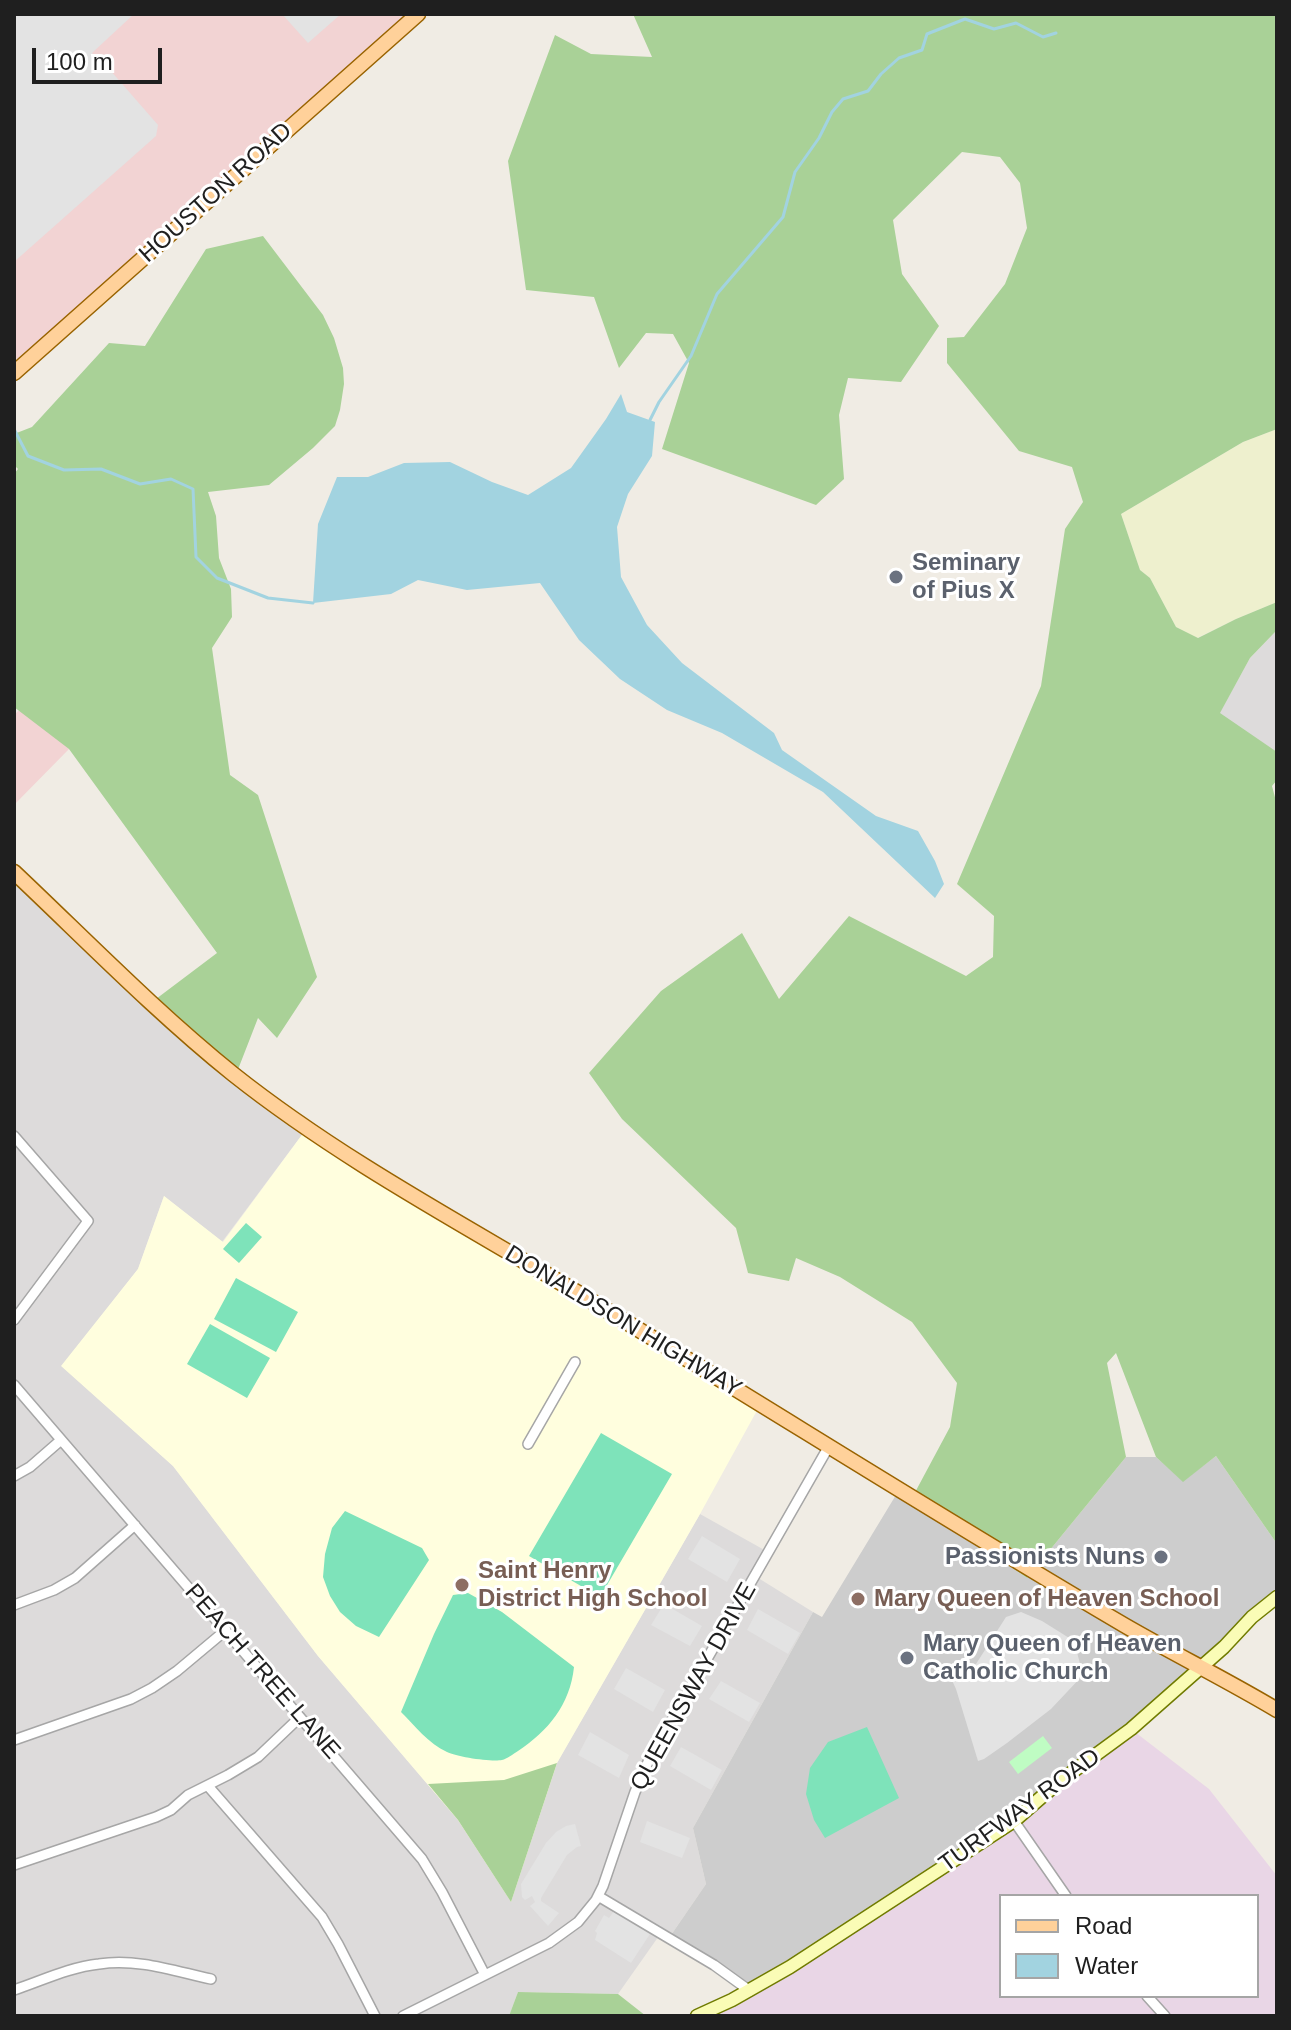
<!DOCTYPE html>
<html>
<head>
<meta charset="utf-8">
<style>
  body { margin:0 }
  #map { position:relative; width:1291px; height:2030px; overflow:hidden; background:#f0ece4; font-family:Arial,sans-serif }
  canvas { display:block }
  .frame { position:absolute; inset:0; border:16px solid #1f1f1f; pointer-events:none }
  .legend { position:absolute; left:999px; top:1894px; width:260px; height:104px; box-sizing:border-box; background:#fff; border:2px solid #a5a5a5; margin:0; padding:10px 14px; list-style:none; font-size:24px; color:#1f1f1f }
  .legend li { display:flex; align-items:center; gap:16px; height:40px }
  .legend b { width:40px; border:2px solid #a5a5a5 }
  .scale { position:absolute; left:32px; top:48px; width:130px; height:36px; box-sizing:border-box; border:4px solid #1f1f1f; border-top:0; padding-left:10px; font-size:24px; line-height:28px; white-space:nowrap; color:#1f1f1f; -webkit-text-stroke:6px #fff; paint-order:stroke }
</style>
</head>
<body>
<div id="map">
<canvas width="1291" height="2030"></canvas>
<div class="frame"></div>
<ul class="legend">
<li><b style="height:10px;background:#ffd19a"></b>Road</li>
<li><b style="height:22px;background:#a2d3e0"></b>Water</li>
</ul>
<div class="scale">100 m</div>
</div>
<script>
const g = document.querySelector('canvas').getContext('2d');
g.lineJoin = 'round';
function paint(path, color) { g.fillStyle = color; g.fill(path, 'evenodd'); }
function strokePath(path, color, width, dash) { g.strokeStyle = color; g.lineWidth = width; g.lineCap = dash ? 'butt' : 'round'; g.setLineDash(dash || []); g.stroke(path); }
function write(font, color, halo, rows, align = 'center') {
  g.font = font + ' Arial,sans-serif'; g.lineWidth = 6; g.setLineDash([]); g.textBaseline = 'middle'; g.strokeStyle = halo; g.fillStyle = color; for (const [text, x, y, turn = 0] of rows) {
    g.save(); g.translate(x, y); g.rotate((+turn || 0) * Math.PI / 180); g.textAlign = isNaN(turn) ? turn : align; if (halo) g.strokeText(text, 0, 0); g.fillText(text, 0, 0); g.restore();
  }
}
paint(new Path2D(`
  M1277,630V752L1219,714L1250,658Z
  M14,872L152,1002L307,1128L222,1242L164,1196L138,1269L62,1366L173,1466L318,1656L458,1820L511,1901L557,1763L700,1514L768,1552L755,1576L813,1612L693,1828L706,1884L669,1938L661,1933L618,1994L518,1992L509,2016H14Z`), '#dddbdb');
paint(new Path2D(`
  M14,14H418L23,365L14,356Z
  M32,698L69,749L14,805V715Z`), '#f2d3d3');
paint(new Path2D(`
  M1131,1729L1209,1789L1277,1876V2016H697L732,2000ZM1001,1896H1257V1996H1001Z`), '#e9d6e6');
paint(new Path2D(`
  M307,1128L760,1405L700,1514L557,1763L511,1902L458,1820L318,1656L173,1466L61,1366L138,1269L164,1196L223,1242Z`), '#fffede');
paint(new Path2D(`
  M1216,1456L1277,1544V1597L1224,1647L1014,1821L750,1991L669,1938L706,1884L693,1828L813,1612L822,1617L899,1490L1027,1578L1126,1457H1156L1183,1481Z`), '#cdcdcd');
paint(new Path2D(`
  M1277,429V602L1236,619L1197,638L1176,627L1150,578L1140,570L1121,514L1243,442Z`), '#eef0ce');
paint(new Path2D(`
  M633,14H1277V429L1243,442L1121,514L1140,570L1150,578L1176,627L1198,638L1236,619L1277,602V630L1250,658L1220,713L1277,752V780L1272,786L1277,805V1544L1216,1456L1183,1482L1156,1457L1116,1353L1107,1363L1126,1457L1027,1578L912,1498L950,1427L957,1383L912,1322L840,1277L796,1258L789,1281L748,1273L736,1228L622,1119L589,1073L661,991L742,933L779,999L849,916L966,976L993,957L994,916L957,884L1041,686L1065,529L1083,502L1072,467L1019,451L947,363V338L964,337L1005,284L1027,228L1020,183L1000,157L962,152L893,220L902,274L939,326L901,382L848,378L839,415L844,479L816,505L662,449L689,363L673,334L646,333L619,368L594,297L526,290L508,161L555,35L591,54L652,57Z
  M263,236L323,315L334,338L343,368L344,384L340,410L335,426L313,448L269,485L208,492L216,516L219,558L231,589L232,617L212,648L230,775L258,795L317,977L277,1038L258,1018L237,1072L152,1002L217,953L69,749L14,707V474L18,469L14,465V434L32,427L109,343L145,346L206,249Z
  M557,1763L511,1902L458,1820L428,1784L504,1780Z
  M518,1992L618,1994L646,2016H509Z`), '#a9d197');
paint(new Path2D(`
  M1043,1736L1052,1748L1018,1774L1009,1762Z`), '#bffcc3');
paint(new Path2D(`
  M246,1223L262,1237L239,1263L223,1249Z
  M236,1278L298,1312L276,1352L214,1319Z
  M210,1324L270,1358L247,1398L187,1364Z
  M601,1433L672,1474L600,1597L529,1556Z
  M345,1511L422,1548L429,1560L379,1637L356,1626L340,1612L330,1596L323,1577L325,1554L332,1528Z
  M468,1593L502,1612L574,1667C570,1705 548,1731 518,1751C513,1754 507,1759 502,1760C491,1762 457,1757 447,1752C429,1744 414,1725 401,1712L434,1634L453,1595Z
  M867,1727L899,1798L825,1838L814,1820L806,1794L810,1768L828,1742Z`), '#7ee3ba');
paint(new Path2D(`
  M14,14H134L92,53L110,70L158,125L156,136L14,262Z
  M282,14H341L308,43Z
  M702,1536L740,1559L727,1582L688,1559Z
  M664,1604L702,1626L690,1646L651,1625Z
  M758,1609L800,1633L788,1654L747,1630Z
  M1021,1612L1042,1621L1074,1641L1083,1675L1051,1709L1007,1743L984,1759L978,1761L956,1689L948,1672L976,1664L1006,1617Z
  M626,1668L665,1690L653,1712L614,1689Z
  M721,1681L760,1703L749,1722L709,1699Z
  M590,1732L629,1755L619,1778L578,1755Z
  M681,1747L722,1770L711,1790L670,1766Z
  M647,1821L690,1838L682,1858L640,1842Z
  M575,1824L581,1846L577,1847L567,1855L541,1898V1901L559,1913L548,1926L530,1906L535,1902L532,1896L525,1900L522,1897L521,1884L546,1843L556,1832L566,1826Z
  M614,1911L650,1934L631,1963L595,1940L597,1933L595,1931L604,1915L609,1918Z`), '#e3e3e3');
paint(new Path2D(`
  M621,394L627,412L655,422L652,456L628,494L617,527L621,577L647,625L682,663L774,733L782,750L876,816L918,831L935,861L944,884L935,898L823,792L722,733L667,710L620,679L579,640L540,583L467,590L418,580L391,594L313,603L318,524L337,477H368L404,463L450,462L492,482L528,495L571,468L606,419Z`), '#a2d3e0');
strokePath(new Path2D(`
  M650,420L659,402L691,356L717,294L783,217L795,172L819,138L832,112L843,99L868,91L881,74L899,58L922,50L927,34L965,19L994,29L1016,23L1043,37L1056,33
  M14,429L28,456L64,470L101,469L140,484L171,479L193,489L196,557L217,578L268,598L313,603`), '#a2d3e0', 3);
const minor = new Path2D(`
  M14,1136L88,1221L14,1320
  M14,1385L422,1859L442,1892L485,1975
  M528,1444L575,1362
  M14,1476L30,1467L61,1440
  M14,1605L54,1590L75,1578L135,1525
  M14,1740L131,1699L152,1688L177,1671L226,1630
  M208,1786L322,1917L338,1944L375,2016
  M1014,1821L1066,1896
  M14,1865L156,1817L171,1810L188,1795L228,1775L258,1757L300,1717
  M598,1896L714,1965L750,1991
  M14,1990C41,1981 70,1967 99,1964C137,1958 174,1971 211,1979
  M1147,1996L1165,2016
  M403,2016L549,1943L578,1922L596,1900L603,1886L635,1792L648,1762L829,1446`);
const secondary = new Path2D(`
  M697,2016L732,2000L790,1967L1014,1821L1060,1781L1131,1729L1224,1647L1252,1617L1277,1597`);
const primary = new Path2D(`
  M14,373L418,14
  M14,872C86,940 156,1012 233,1074C349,1166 482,1234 608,1311C780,1415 950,1523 1124,1625C1174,1654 1227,1680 1277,1710`);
strokePath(minor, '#a6a6a6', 12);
strokePath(secondary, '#707b00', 15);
strokePath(primary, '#996300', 17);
strokePath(minor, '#fff', 9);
strokePath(secondary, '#fafcb6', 12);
strokePath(primary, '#ffd19a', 14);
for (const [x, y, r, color] of [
  [896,577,8,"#6b7280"],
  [1161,1557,8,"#6b7280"],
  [462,1585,8,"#8d6e63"],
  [858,1599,8,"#8d6e63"],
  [907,1658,8,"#6b7280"]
]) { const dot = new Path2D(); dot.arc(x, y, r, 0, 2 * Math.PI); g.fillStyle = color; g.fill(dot); strokePath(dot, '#fff', 3); }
write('24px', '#1f1f1f', '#fff', [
  ["HOUSTON ROAD",216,193,-42],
  ["DONALDSON HIGHWAY",623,1322,31],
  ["PEACH TREE LANE",262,1672,49],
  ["QUEENSWAY DRIVE",694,1687,-61],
  ["TURFWAY ROAD",1020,1811,-36]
]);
write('bold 24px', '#5b616d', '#fff', [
  ["Seminary",912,563],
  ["of Pius X",912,591],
  ["Passionists Nuns",1145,1557,"right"],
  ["Mary Queen of Heaven",923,1644],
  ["Catholic Church",923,1672]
], 'left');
write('bold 24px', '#785e54', '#fff', [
  ["Saint Henry",478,1571],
  ["District High School",478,1599],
  ["Mary Queen of Heaven School",874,1599]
], 'left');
</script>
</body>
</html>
